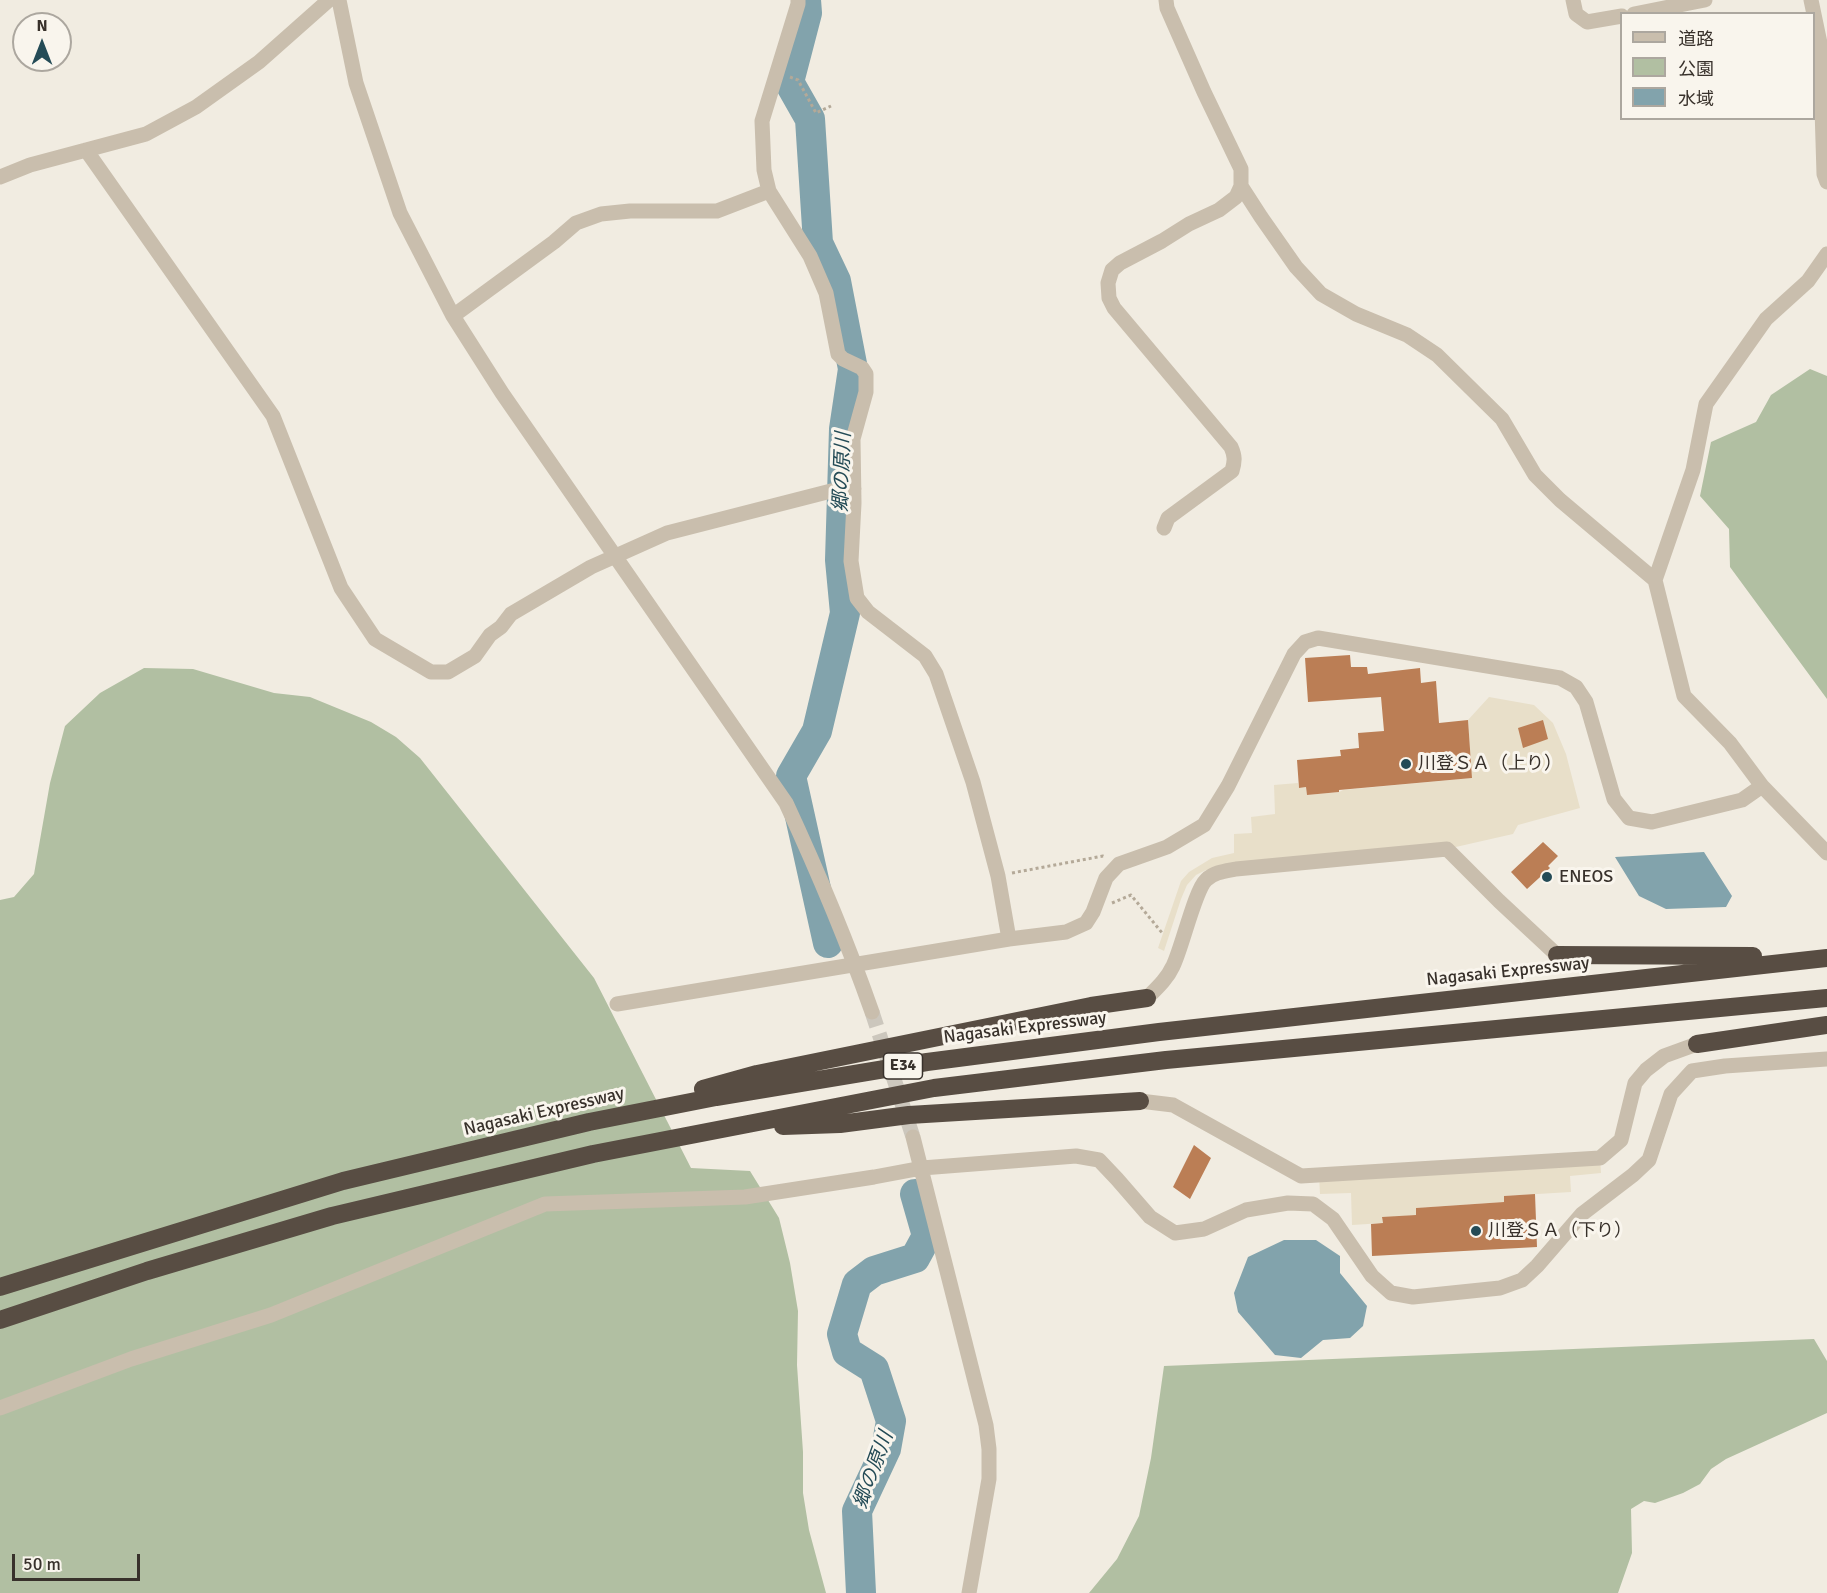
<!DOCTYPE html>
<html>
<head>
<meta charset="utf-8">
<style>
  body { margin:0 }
  #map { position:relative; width:1827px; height:1593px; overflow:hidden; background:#f1ece1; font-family:Signika,"Noto Sans JP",sans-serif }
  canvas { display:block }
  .legend { position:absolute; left:1620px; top:12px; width:195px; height:108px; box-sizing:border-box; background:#f9f5ed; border:2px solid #aca79f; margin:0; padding:8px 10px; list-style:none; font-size:18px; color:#38312b }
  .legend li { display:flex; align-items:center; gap:12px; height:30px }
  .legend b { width:30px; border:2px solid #aca79f }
  .north { position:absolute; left:12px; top:12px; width:60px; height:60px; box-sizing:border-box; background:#f9f5ed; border:2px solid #aca79f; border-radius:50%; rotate:0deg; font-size:16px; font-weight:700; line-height:24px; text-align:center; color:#38312b }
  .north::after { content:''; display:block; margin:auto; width:21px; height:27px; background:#244b56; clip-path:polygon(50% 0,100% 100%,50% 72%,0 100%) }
  .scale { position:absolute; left:12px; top:1554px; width:128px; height:27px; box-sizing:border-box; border:3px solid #38312b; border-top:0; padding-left:8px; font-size:18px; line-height:21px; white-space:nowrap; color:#38312b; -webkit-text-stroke:4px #f9f5ed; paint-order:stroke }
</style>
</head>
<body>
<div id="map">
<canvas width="1827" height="1593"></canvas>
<ul class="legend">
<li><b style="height:8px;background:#c9bead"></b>道路</li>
<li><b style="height:16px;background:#b1bfa2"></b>公園</li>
<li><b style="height:16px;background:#82a3ac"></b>水域</li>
</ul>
<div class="north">N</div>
<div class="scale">50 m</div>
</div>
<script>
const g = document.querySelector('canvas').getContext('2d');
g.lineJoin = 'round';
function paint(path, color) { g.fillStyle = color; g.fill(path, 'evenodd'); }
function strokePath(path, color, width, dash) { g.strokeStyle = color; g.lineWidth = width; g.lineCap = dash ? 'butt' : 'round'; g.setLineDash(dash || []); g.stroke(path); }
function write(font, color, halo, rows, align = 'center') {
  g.font = font + ' Signika,"Noto Sans JP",sans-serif'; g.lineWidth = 6; g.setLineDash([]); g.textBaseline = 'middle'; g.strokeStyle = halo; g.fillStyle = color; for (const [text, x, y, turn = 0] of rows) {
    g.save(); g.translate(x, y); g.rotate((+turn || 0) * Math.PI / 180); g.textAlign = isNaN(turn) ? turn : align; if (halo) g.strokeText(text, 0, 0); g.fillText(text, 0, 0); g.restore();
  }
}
paint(new Path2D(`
  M1810,369L1827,376V699L1730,567L1729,529L1700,496L1711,442L1756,422L1771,395Z
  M144,668L193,669L274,693L310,697L371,722L396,737L420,758L594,978L691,1168L750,1171L779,1218L790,1263L798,1311L797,1365L803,1452V1493L809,1530L826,1593H0V900L14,897L34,874L50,783L65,726L100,693Z
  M1814,1339L1827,1361V1413L1726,1459L1711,1469L1700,1484L1683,1493L1655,1503L1644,1501L1631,1509L1632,1553L1618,1593H1089L1117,1559L1139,1516L1151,1458L1164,1366Z`), '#b1bfa2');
paint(new Path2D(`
  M1489,697L1534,705L1553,723L1566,754L1580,808L1518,825L1513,834L1447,849L1236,869L1206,870L1196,875L1187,885L1181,899L1164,951L1158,948L1181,881L1189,872L1212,858L1234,853V834L1252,833L1251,817L1275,814L1274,785L1298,783L1299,788L1306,787L1307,795L1339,792L1343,790L1472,778L1468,720Z
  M1600,1158L1601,1173L1570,1176L1571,1192L1504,1196V1202L1416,1208V1215L1382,1218L1383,1223L1352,1225L1351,1193L1320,1194L1319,1175Z`), '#e8dfc9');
paint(new Path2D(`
  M1704,852L1732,896L1726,907L1666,909L1639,896L1615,857Z
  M1284,1240H1316L1340,1256V1273L1367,1306L1363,1326L1350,1338L1323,1340L1301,1358L1275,1355L1238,1312L1234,1293L1248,1257Z`), '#82a3ac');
strokePath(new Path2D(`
  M806,0L807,13L789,82L810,119L818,243L836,281L853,369L844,429L840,560L845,613L817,731L791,776L828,943
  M861,1593L857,1511L886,1449L891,1421L874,1369L847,1352L842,1334L857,1284L874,1271L915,1258L927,1236L915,1194`), '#82a3ac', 30);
paint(new Path2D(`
  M1350,655L1351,667H1367L1368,674L1420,668L1421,683L1436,681L1439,723L1468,720L1472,778L1339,790V792L1307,795L1306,787L1299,788L1297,760L1341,756L1340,750L1359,748L1358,733L1384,731L1381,697L1308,702L1305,658Z
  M1543,720L1548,739L1523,748L1518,728Z
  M1543,842L1558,856L1548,866L1550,868L1527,889L1511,872Z
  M1194,1145L1211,1158L1190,1199L1173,1187Z
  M1535,1194L1537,1247L1372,1256L1371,1224L1383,1223L1382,1217L1416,1215V1208L1504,1202V1196Z`), '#bb7e55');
strokePath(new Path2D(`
  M872,1012L913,1137`), '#ccc7bd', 15, [15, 8]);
strokePath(new Path2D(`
  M790,77L798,80L816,113L831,106
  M1012,873L1103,856L1105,857
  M1112,903L1131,895L1163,934`), '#b4a998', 3, [3, 3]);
strokePath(new Path2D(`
  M339,0L356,83L400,213L453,316L502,393L786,803C818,872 847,941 872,1012
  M798,0V4L762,121L764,170L769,191L810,256L826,293L838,354L843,359L862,368L866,374V392L853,439L854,503L851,561L857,598L868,612L925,656L936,674L973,782L998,876L1009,939
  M1573,0L1576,14L1587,22L1622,16
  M1811,0L1820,43L1824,174L1827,182
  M1634,14L1705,0
  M86,150L273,416L341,588L375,639L431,672H448L475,656L490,635L501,627L511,614L591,567L667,533L831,491L854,489
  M0,177L30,165L146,134L196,107L259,62L329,0
  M1241,186L1261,217L1296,267L1321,294L1356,314L1407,335L1437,355L1502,419L1535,475L1560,500L1655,580
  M1827,254L1808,281L1766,319L1706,404L1693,470L1655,580L1684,696L1730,743L1762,786L1827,853
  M453,316L554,242L576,223L601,214L630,211H717L769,191
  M1164,528L1168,518L1232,471C1235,461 1235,456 1231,447L1114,308L1109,298L1108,283L1112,270L1120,263L1162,241L1189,224L1219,210L1236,197L1241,186V169L1204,92L1167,8L1166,0
  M1147,998C1157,988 1167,979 1173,966C1182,948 1195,890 1206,880C1214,872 1226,871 1236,869L1447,849L1499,901L1557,955
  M617,1004L1009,939L1066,932L1086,923L1093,912L1106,878L1119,864L1167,847L1204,825L1228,786L1294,654L1305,642L1318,638L1560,678L1576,687L1586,702L1614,799L1629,818L1652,822L1742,800L1762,786
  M1140,1101L1173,1105L1301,1176L1600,1158L1621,1140L1635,1083L1646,1070L1664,1056L1697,1044
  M913,1137L986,1425L989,1449V1479L969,1593
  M0,1408L131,1359L271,1315L545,1204L745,1197L874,1177L922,1168L1076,1156L1099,1160L1117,1179L1150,1217L1175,1233L1204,1229L1246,1210L1288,1203L1313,1204L1333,1219L1372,1276L1391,1293L1413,1297L1500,1288L1522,1280L1537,1266L1582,1214L1633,1175L1649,1160L1671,1094L1692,1071L1725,1066L1827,1059`), '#c9bead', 15);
strokePath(new Path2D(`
  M1557,955L1753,956
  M1697,1044L1827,1025
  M703,1089L757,1074L1091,1006L1147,998
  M783,1126L840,1124L909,1115L1140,1101
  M0,1287L343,1181L589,1122L716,1097L927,1062L1159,1032L1827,958
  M0,1320L147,1271L332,1216L593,1154L934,1088L1166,1060L1827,998`), '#584d43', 18);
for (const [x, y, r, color] of [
  [1406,764,6,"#244b56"],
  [1547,877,6,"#244b56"],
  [1476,1231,6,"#244b56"]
]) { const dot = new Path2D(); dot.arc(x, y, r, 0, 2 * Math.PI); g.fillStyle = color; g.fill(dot); strokePath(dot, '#f9f5ed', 2); }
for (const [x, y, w] of [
  [903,1066,39]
]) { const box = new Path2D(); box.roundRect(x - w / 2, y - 13, w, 26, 4.5); g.fillStyle = '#f9f5ed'; g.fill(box); strokePath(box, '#38312b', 1.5); }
write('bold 16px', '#38312b', null, [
  ["E34",903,1066]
]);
write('18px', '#38312b', '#f9f5ed', [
  ["川登ＳＡ（上り）",1418,764],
  ["ENEOS",1559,877],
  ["川登ＳＡ（下り）",1488,1231]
], 'left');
write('18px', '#38312b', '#f9f5ed', [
  ["Nagasaki Expressway",1508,972,-6],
  ["Nagasaki Expressway",1025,1028,-7],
  ["Nagasaki Expressway",544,1112,-13]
]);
write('italic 20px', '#244b56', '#f9f5ed', [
  ["郷の原川",843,472,-88],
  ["郷の原川",874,1470,-70]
]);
</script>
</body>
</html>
